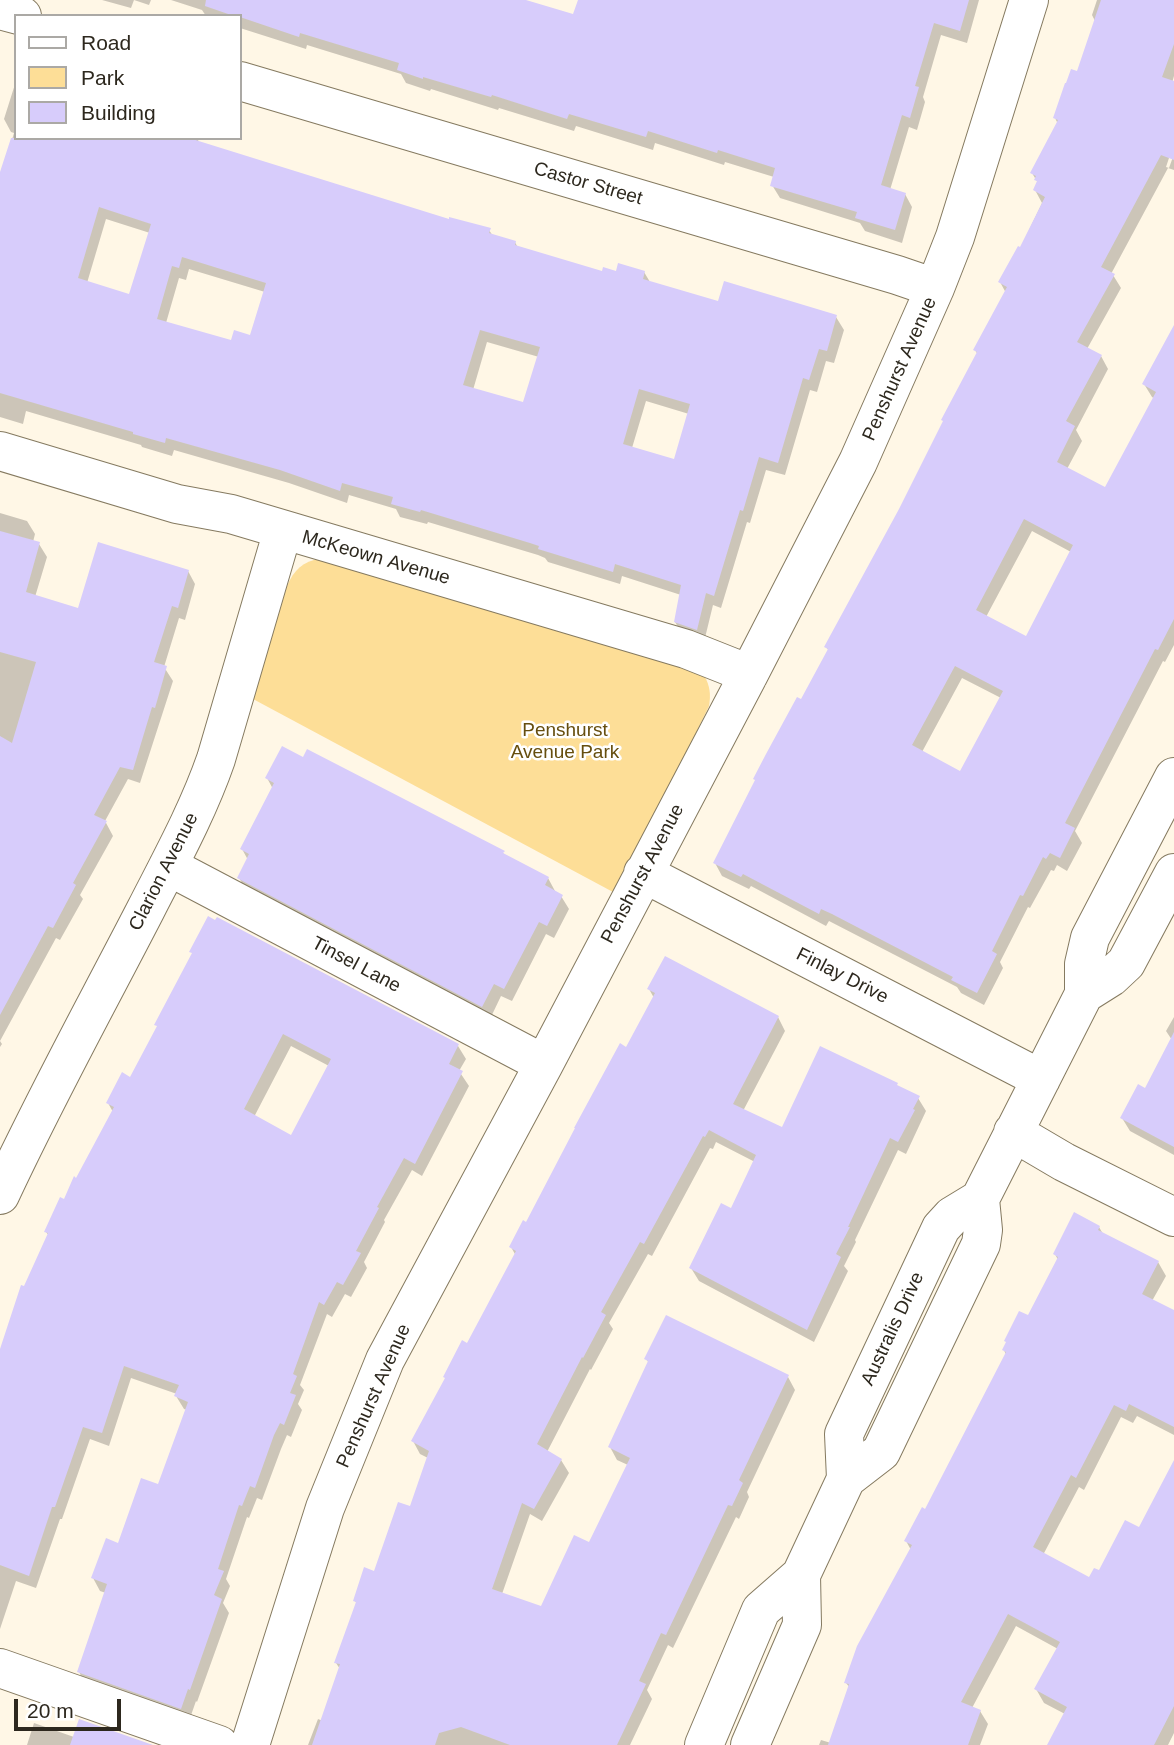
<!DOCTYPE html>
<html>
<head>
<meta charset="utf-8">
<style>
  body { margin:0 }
  #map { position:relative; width:1174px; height:1745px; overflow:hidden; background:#fff7e6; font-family:Helvetica,sans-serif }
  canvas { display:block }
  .legend { position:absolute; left:14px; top:14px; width:228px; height:126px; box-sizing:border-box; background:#fff; border:2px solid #aba9a5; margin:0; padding:9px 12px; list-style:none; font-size:21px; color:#2d281e }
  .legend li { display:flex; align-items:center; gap:14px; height:35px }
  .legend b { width:35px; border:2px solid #aba9a5 }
  .scale { position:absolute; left:14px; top:1699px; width:107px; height:32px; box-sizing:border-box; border:4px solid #2d281e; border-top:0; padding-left:9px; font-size:21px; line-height:24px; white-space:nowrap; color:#2d281e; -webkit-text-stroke:5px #fff; paint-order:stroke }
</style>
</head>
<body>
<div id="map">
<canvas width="1174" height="1745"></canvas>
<ul class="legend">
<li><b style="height:9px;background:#fff"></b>Road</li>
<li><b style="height:19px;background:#fdde97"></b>Park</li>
<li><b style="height:19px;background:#d7ccfb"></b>Building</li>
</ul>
<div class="scale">20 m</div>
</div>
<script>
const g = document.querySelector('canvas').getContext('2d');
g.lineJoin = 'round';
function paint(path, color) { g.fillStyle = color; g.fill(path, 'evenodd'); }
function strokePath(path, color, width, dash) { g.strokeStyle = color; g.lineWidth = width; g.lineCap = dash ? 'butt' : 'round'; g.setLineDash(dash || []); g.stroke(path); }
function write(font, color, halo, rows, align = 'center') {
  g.font = font + ' Helvetica,sans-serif'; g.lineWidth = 5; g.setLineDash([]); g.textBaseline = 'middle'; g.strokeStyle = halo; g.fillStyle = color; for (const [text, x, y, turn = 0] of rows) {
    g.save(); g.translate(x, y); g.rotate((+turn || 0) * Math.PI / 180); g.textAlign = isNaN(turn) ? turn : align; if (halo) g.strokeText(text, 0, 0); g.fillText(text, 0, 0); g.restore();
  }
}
paint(new Path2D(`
  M320,559L588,635L704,675C710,686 711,694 709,706L681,764L613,892L253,699L287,586C294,570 303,561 320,559Z`), '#fdde97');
paint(new Path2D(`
  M102,0H151L149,5L134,0L131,8Z
  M171,0H520L574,16L579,0H979L967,43L941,35L923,97L925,102L917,130L909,127L890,190L905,194L912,207L902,243L865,231L860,223L780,198L772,185L774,177L725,162L724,165L655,143L653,150L576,126L574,131L499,108L498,110L431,89L430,91L406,83L401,74L307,45L306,49L240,28V16H206L202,10Z
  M1097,0H1174V76L1172,83H1174V143L1166,167L1169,168L1174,154V170L1168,168L1111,274L1113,275L1121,288L1087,349L1101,356L1108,369L1076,430L1082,441L1067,469L1106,490L1155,399L1152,397L1144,384L1174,328V645L1165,662L1163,661L1075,831L1082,843L1067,871L1057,865L1054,871L1051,870L1030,908L1028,907L1000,962L1003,968L984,1005L961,993L957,987L829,921L826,926L751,886L749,889L722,876L715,863L829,651L826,647L901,510L978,355L975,350L1006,293L1000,282L1020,249L1042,203L1035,190L1038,183L1032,173L1058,124L1055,118L1078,73L1095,21L1092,15ZM1032,531L1071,552L1027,638L986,617ZM962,678L1001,698L961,773L922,752Z
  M16,81V138H194L198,140L200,144L450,221L489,230L493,236L515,242L518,248L603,273L644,272L650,282L720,303L836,317L844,330L834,363L826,361L817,392L810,390L785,475L766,470L750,523L747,522L721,608L713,605L704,642L683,635L675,622L681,595L622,576L620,584L548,562L545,558L538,555L428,522L427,524L400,517L396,509L349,495L347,503L289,483L174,450L172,456L142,447L141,445L26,411L23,424L0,417V178L14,133L11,132L4,119ZM106,219L150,233L131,296L87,283ZM189,269L265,292L252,337L232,342L166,323L179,278L186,280ZM487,342L539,357L525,405L473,390ZM646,401L689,414L675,461L632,448Z
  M0,513L27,521L35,534L33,542L39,544L47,557L35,597L79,610L188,571L195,584L185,620L179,618L164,667L173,681L140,783L128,779L105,821L113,836L80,895L83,899L60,940L56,938L0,1041L2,1044L0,1047Z
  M267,778L503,853L505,856L548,878L555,891L561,896L569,909L554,938L546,934L512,1001L501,996L490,1019L247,891L239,878L248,860L242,849L273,789Z
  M218,919L458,1046L466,1059L459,1071L469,1086L422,1176L412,1170L384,1220L385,1222L364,1262L367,1268L351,1297L345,1294L332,1317L327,1314L300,1385L304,1390L298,1404L302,1410L291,1437L287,1435L281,1449L262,1500L257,1498L249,1518L247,1517L226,1579L230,1586L223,1603L229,1613L197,1702L196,1701L189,1721L86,1685L79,1672L106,1593L100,1591L93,1578L119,1545L159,1486L187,1410L184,1409L176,1396L177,1394L131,1378L109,1446L90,1439L62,1519H60L36,1588L16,1581L0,1629V1354L25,1288L49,1236L46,1232L77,1180L113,1112L108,1103L131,1079ZM291,1046L329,1066L292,1137L254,1117Z
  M649,989L778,1017L785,1031L743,1111L783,1129L898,1087L918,1098L926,1111L906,1154L898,1150L855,1240L856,1242L844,1266L848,1271L814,1342L699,1281L691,1268L732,1210L755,1162L716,1142L713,1149L710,1148L652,1256L648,1254L609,1323L613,1329L591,1370L590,1369L547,1452L561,1460L569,1473L542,1521L530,1514L502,1594L542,1608L590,1545L628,1465L617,1460L610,1447L649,1363L646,1359L788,1377L795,1390L747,1492L749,1497L739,1519L736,1517L673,1648L668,1645L647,1690L652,1699L630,1745H308L318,1719L323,1721L340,1669L336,1663L357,1604L355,1601L375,1573L411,1508L428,1458L420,1454L413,1441L468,1345L516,1256L511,1247L526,1224L627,1049L654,998Z
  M1174,1017V1155L1130,1131L1122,1118L1146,1090L1172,1040L1166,1031Z
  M1099,1227L1103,1234L1158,1262L1166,1276L1152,1301L1174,1312V1435L1137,1416L1133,1423L1121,1417L1084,1490L1079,1487L1043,1555L1174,1634V1733L1168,1745H1049L1065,1714L1044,1703L1036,1689L1058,1649L1016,1626L972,1708L980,1711L988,1724L980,1745H819L821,1740L831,1743L850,1688L846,1683L911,1550L906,1541L926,1511L1006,1355L1004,1350L1028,1317L1058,1260L1055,1254Z
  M34,1723L74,1737L145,1745H27Z`), '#0003');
paint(new Path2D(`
  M206,0H526L573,14L578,0H969L960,31L934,23L915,86L919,87L910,118L902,115L881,185L906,193L895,230L855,218L857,212L770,186L775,168L718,150L717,153L648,131L646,137L569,114L567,119L492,95L491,97L423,77V79L397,70L399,63L300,33L299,37L240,17V16H234L205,6Z
  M1101,0H1174V44L1162,77L1174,81V160L1161,155L1101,267L1115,274L1077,342L1102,355L1066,421L1075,426L1057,462L1105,487L1156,392L1142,384L1174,325V619L1158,650L1155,649L1065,823L1075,828L1060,858L1050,853L1046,859L1043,857L1023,896L1020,895L992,951L997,954L977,993L951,980L953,977L832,914L821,909L819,914L743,874L741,877L713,863L755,780L753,779L766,754L797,697L801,699L828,649L824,647L899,509L943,421L941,420L977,352L973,350L1007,287L998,282L1018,246L1020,247L1045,197L1033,190L1037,181L1034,180L1036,176L1030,173L1058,120L1053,118L1065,83H1066L1071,69L1077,71ZM1024,519L1073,545L1026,636L976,610ZM955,666L1003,691L960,771L912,745Z
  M11,138H189L449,219V217L491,228L489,233L516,241L515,245L602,271L603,267L616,271L618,263L645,271L643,279L718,301L724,281L837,315L827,351L819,349L809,380L803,378L778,463L759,457L743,511L740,510L714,596L706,593L697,630L674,622L681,585L615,564L613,572L538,549L539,546L530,543L421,510L420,512L391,504L393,497L342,483L340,491L280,470L166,438L165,443L133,434V432L0,393V172ZM99,207L151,224L129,294L78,278ZM182,257L266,283L250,335L234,330L231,340L157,319L172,266L179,268ZM480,330L540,347L523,402L463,385ZM639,389L690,404L674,459L623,444Z
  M0,531L40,542L26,592L78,608L98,542L189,570L178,608L172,606L154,662L167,666L155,708L152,707L133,770L120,767L94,815L107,821L73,883L76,885L53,928L48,926L0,1015V736L12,743L36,662L0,652Z
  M282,746L303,757L307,749L505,851L503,853L549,877L545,885L563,895L547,926L539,922L504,989L494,984L482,1007L237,878L249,854L240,849L274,783L265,778Z
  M208,916L215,920L217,917L459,1044L449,1064L463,1071L415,1164L404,1158L377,1207L379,1208L356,1251L361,1253L343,1285L337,1282L324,1305L319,1302L293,1374L297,1376L290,1393L296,1395L284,1425L280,1423L274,1435L255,1488L250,1486L242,1506L239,1505L218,1569L224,1571L214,1595L222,1599L190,1690L188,1689L181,1709L77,1672L107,1584L91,1578L106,1538L118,1543L141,1478L158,1484L188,1402L174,1396L179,1385L124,1366L102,1433L83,1427L55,1507H52L29,1576L0,1565V1349L21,1285L24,1286L48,1233L44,1232L60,1197L64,1199L74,1176L76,1178L114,1107L106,1103L122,1072L130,1077L157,1026L154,1025L192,953L189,952ZM283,1034L331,1059L291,1135L244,1109Z
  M665,956L779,1016L733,1104L782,1127L820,1046L898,1083L897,1085L920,1096L913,1109L915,1110L898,1142L890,1138L848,1227H850L836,1254L841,1257L807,1330L689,1268L721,1203L731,1208L756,1155L709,1130L705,1137L703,1136L644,1244L640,1242L601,1312L606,1315L583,1358L582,1357L537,1444L562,1459L534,1509L522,1503L492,1589L541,1606L574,1535L589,1542L630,1458L608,1447L648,1361L644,1359L666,1315L789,1375L739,1480L743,1483L732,1506L728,1505L666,1635L661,1633L639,1681L646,1684L617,1745H510L461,1727L439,1733L435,1745H312L340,1664L334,1663L356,1602L353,1601L364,1567L374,1571L398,1502L410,1506L429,1451L411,1441L445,1378L443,1377L462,1340L467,1343L516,1251L509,1247L523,1220L526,1222L575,1128H574L620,1043L626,1047L655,993L647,989Z
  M1174,1032V1147L1120,1118L1138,1084L1145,1088Z
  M1074,1212L1100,1226L1098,1230L1159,1261L1142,1294L1174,1310V1427L1129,1404L1126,1411L1114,1405L1076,1478L1071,1475L1033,1547L1089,1577L1094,1568L1099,1570L1125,1520L1139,1527L1174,1460V1706L1154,1745H1047L1067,1707L1034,1689L1060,1642L1008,1614L961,1702L981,1710L968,1745H828L849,1684L844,1683L857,1646L912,1545L904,1541L922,1507L925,1509L1006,1352L1002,1350L1006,1342L1004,1341L1019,1311L1028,1315L1058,1257L1053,1254Z
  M79,1719L153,1745H70Z`), '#d7ccfb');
const minor = new Path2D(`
  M0,10L22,16
  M240,81L897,275L935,288
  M0,451L177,504L231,514L686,649L749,674
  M168,866L544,1064
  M643,873L1041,1079
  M1084,994L1111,977L1126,963L1174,873
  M1013,1132L1064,1162L1174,1217
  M0,1195C45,1098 97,1004 146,909C171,860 198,811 216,759L283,530
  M846,1479L881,1452L981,1244L983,1230L980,1199L1084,994V964L1090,938L1174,777
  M0,1668L219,1745
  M250,1745L325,1508L385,1360L544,1064L749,674L858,462L935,288L955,237L1029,0
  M704,1745L761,1610L801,1575L846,1479L844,1434L941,1228L952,1216L980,1199
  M750,1745L802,1625L801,1575`);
strokePath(minor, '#857a60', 40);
strokePath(minor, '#fff', 38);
write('19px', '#2d281e', '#fff', [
  ["Castor Street",588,184,16],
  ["Penshurst Avenue",900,369,-66],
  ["McKeown Avenue",376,558,16],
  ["Clarion Avenue",164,872,-63],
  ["Penshurst Avenue",643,874,-62],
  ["Tinsel Lane",356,965,28],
  ["Finlay Drive",842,976,27],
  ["Australis Drive",893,1329,-65],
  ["Penshurst Avenue",374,1396,-66]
]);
write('19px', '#664e0e', '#fff', [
  ["Penshurst",565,731],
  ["Avenue Park",565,753]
]);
</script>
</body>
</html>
